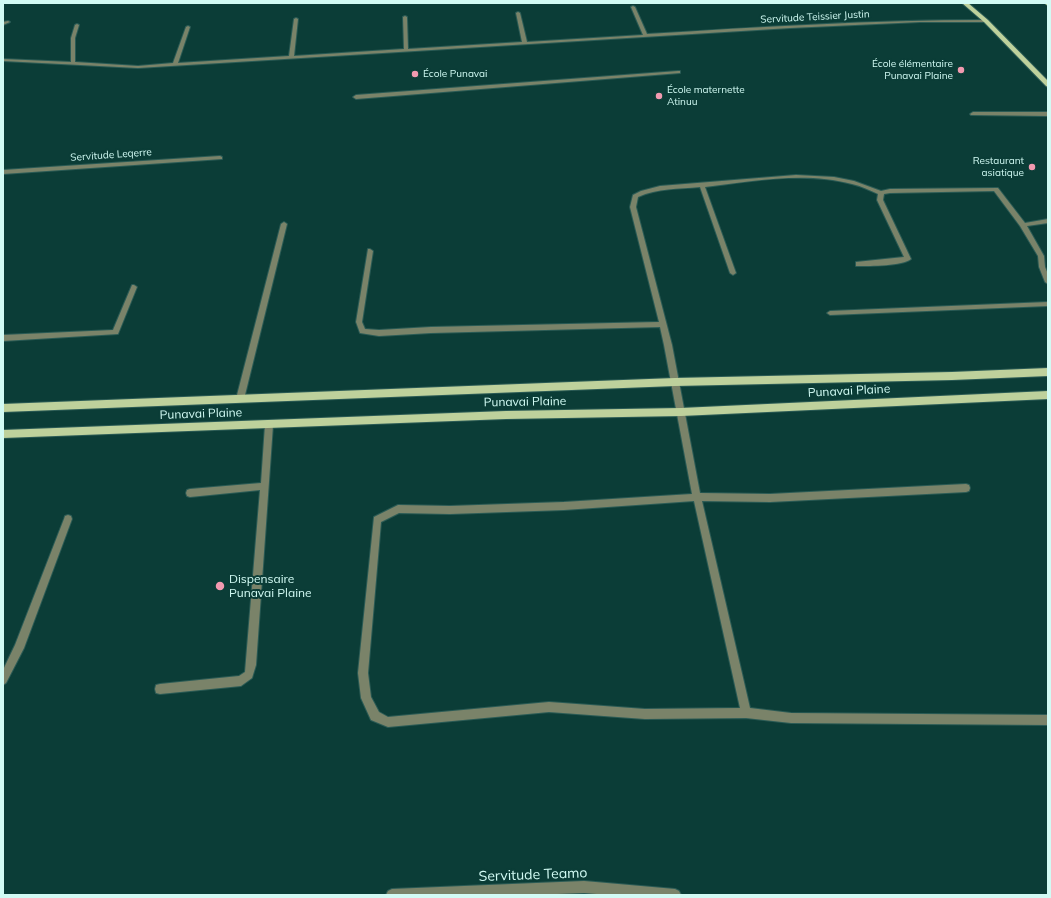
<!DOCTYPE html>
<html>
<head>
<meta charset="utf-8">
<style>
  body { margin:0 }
  #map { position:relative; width:1051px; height:898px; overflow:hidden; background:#0b3d37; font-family:Mulish,sans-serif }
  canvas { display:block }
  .frame { position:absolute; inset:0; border:4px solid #d2fbf4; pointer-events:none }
</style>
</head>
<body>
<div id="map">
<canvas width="1051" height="898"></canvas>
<div class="frame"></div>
</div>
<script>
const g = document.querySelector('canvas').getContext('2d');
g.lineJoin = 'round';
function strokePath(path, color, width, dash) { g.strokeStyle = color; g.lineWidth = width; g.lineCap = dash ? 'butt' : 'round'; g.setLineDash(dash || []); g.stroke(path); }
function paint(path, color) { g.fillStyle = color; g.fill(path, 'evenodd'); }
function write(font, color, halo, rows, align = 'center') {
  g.font = font + ' Mulish,sans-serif'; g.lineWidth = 4; g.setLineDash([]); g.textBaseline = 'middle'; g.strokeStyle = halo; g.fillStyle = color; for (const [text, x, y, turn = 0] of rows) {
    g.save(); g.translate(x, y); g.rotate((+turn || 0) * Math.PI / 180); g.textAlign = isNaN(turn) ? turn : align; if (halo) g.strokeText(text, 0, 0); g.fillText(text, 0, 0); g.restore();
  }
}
const service = new Path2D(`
  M678,71H680V73L356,99L353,97L356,95Z
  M269,422L272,423L273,425L256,665L252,678L241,686L160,694L156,693L155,689L156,685L160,684L239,676L245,672L260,490L190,497L187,496L186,493L187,490L190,489L261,483L265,425L266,423Z`);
const minor = new Path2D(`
  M633,6L635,7L647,34C760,27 873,20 986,20L988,21L986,22H920L790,28L138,68L3,61V59L71,62V38L75,25L77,24L79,25L75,38V62L138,66L173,63L186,27L188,26L190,27L178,63L289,56L294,19L296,18L298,19L294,56L404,49L403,17L405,16L407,17L408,49L522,42L516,13L518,12L520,13L527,42L643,35L631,7Z
  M8,21L10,22L3,25V22Z
  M973,112H1048V116L971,115L970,114Z
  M220,156L222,157V159L3,174V170Z
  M796,175L834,177L854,181L881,191L890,189L998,188L1025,223L1048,219V223L1027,226L1044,256L1045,267L1048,274V284L1045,282L1039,267L1038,256L1020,226L994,191L890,193L884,194L883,200L911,259C903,266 870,266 858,266H856V262L904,257L877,200L878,194C869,190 861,186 852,184C805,171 753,181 705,187L736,273L733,275L730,273L700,187C678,189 658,188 638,197L636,207L672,345L700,493L770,494L966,484L969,485L970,488L969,491L966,492L770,502L702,501L750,708L791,713L1048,715V725L791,723L746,718L645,719L549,712L388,727L371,720L361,698L358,673L374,517L398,505L450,506L564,502L692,494L664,345L660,327L431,333L379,336L360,333L356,322L368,249H370L373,251L362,322L365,329L379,330L431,327L659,322L630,207L633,195L641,191L660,186ZM694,501L740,708L645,709L549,702L388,717L379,712L371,697L368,673L381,522L399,513L450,514L564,510Z
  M284,222L287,224L244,399L240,402L236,399L281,224Z
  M132,285H134L137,287L118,334L3,341V335L113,330Z
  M1048,302V306L830,315L827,313L830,311Z
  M68,515L71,516L72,519L24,648L6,683L3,685V670L15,645L64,519L65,516Z
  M584,881L675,889L679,891L681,895H609L584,893L531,895H386L388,891L392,889Z`);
const primary = new Path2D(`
  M962,3H968L988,20L1048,81V87L1046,86L984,22Z
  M1048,368V376L952,380L675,386L3,412V404L675,378L952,372Z
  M1048,391V399L681,416L506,419L3,438V430L506,411L681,408Z`);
const trunk = new Path2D(`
  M1044,3H1048V6Z`);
strokePath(service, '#2b5b55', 2);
strokePath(minor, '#2b5b55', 2);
strokePath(primary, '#2b5b55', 2);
strokePath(trunk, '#2b5b55', 1);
paint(service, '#7a8369');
paint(minor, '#7a8369');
paint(primary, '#bed19c');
paint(trunk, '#cce0a6');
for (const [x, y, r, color] of [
  [961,70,4,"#f29ab0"],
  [415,74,4,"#f29ab0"],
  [659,96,4,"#f29ab0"],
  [1032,167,4,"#f29ab0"],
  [220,586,5,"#f29ab0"]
]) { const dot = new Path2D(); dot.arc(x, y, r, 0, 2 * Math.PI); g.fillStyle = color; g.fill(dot); strokePath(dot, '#0b3d37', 1.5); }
write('10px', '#d2fbf4', '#0b3d37', [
  ["Servitude Teissier Justin",815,17,-3],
  ["Servitude Leqerre",111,155,-4]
]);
write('10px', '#d2fbf4', '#0b3d37', [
  ["École élémentaire",953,64],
  ["Punavai Plaine",953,76],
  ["École Punavai",423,74,"left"],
  ["École maternette",667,90,"left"],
  ["Atinuu",667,102,"left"],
  ["Restaurant",1024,161],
  ["asiatique",1024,173]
], 'right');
write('12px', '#d2fbf4', '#0b3d37', [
  ["Punavai Plaine",849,391,-3],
  ["Punavai Plaine",525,402,-1],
  ["Punavai Plaine",201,414,-2]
]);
write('12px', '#d2fbf4', '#0b3d37', [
  ["Dispensaire",229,579],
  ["Punavai Plaine",229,593]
], 'left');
write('14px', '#d2fbf4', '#0b3d37', [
  ["Servitude Teamo",533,875,-2]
]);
</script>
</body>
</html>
